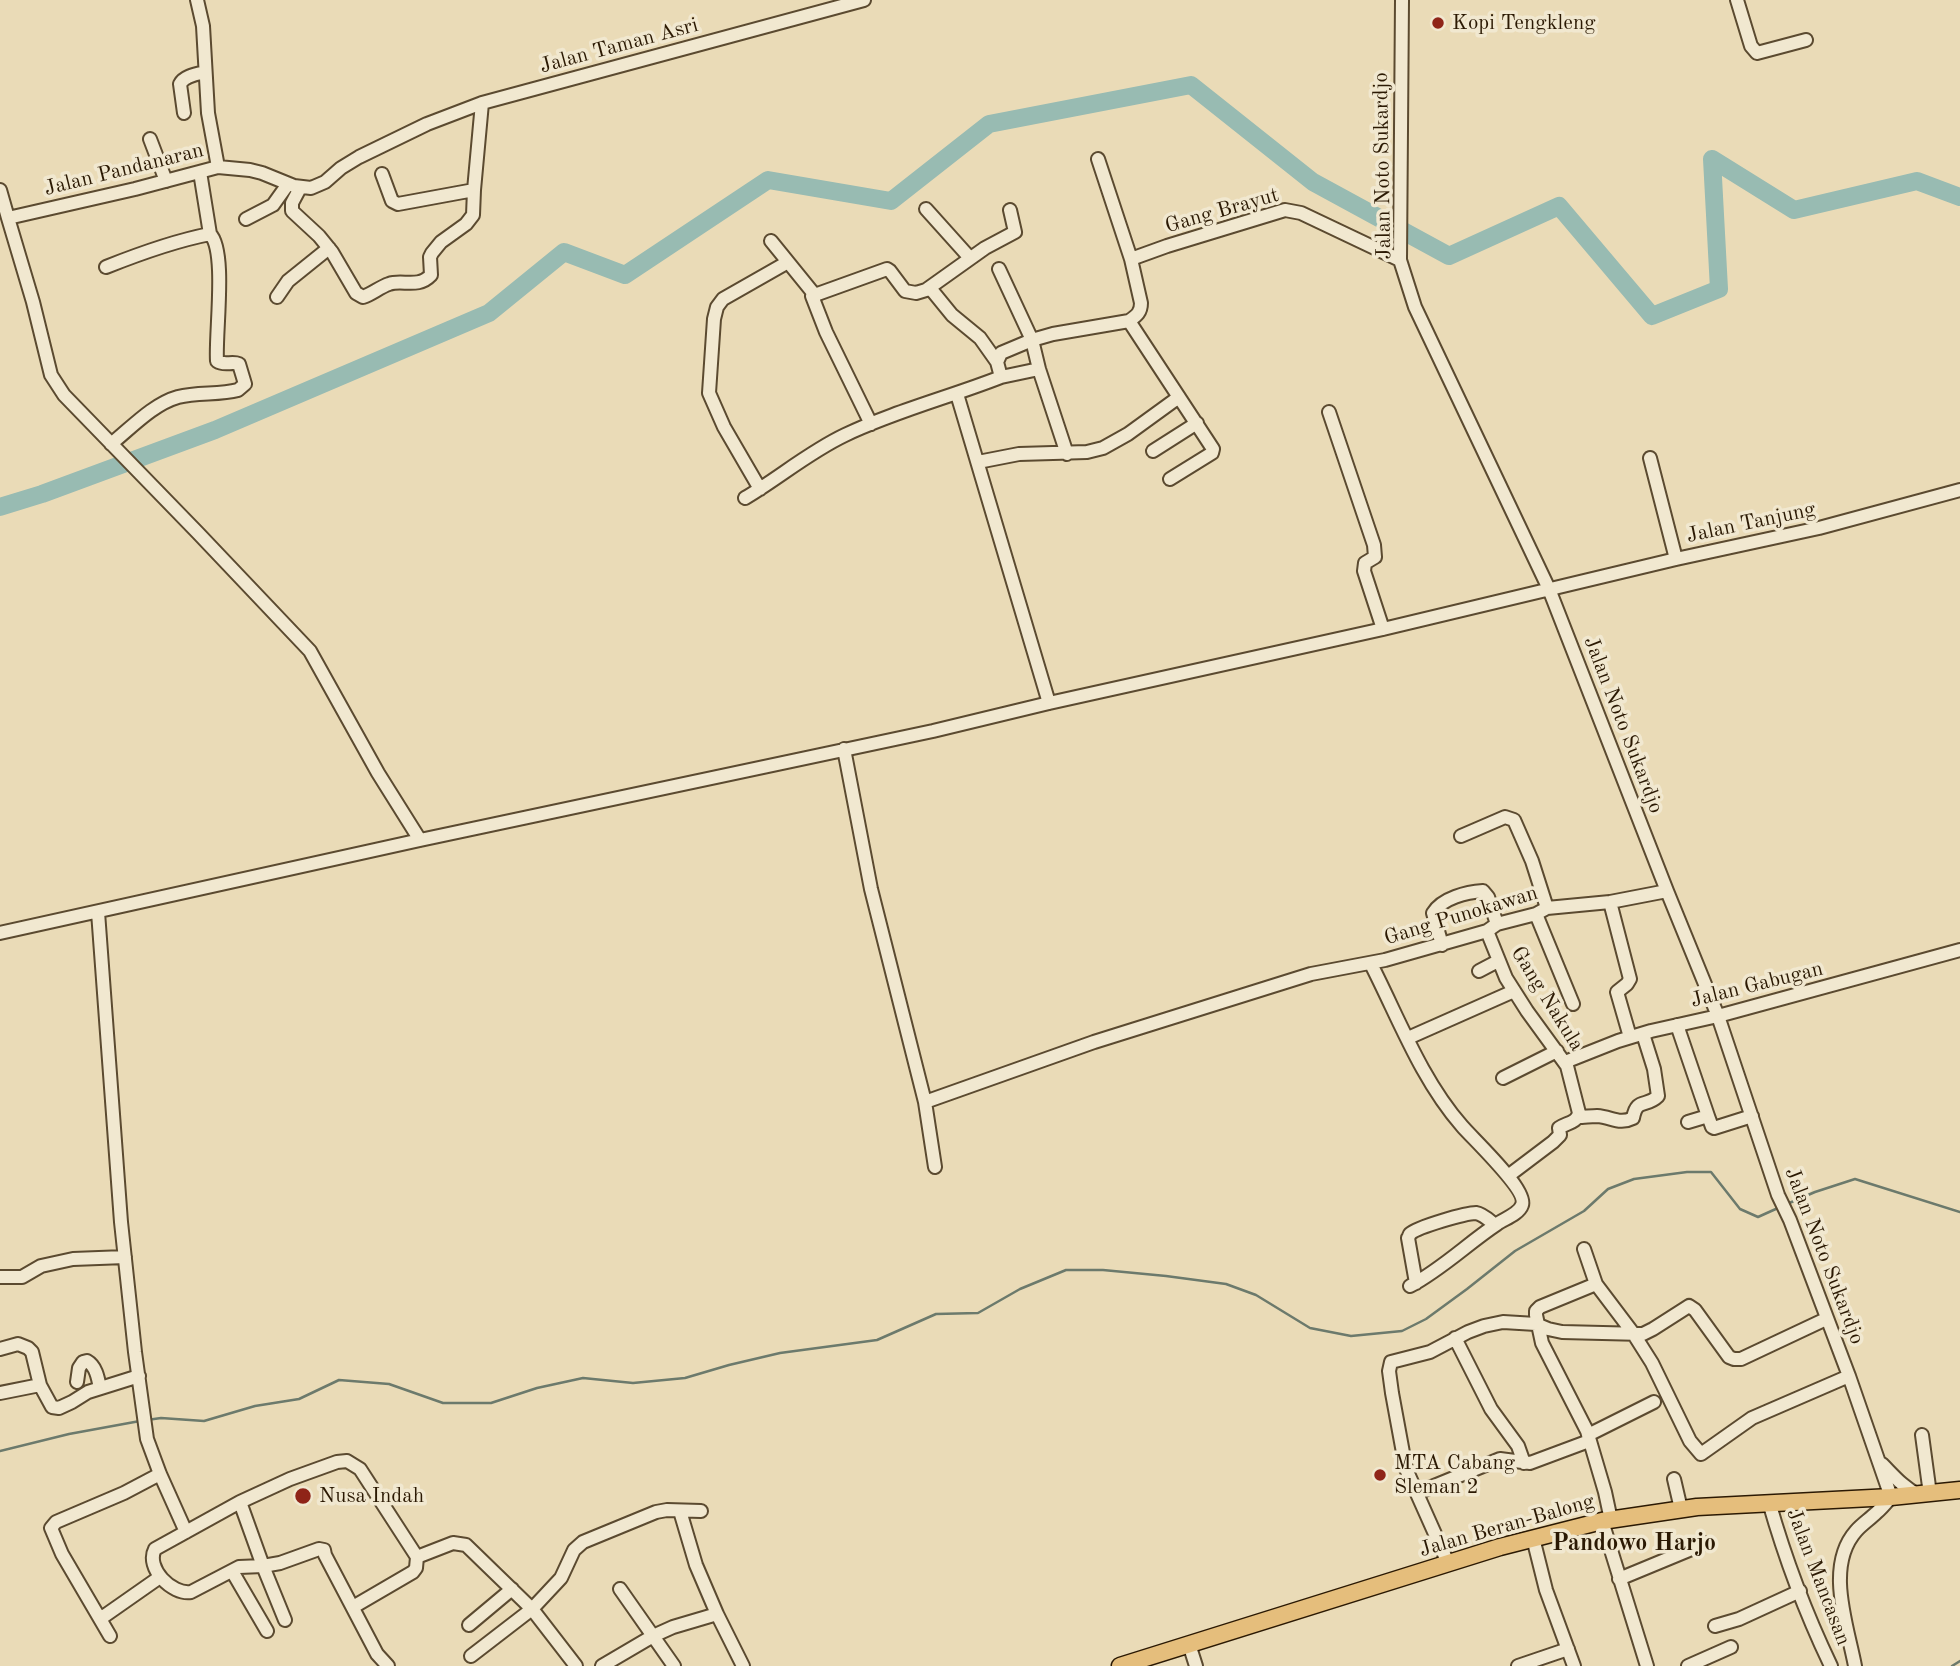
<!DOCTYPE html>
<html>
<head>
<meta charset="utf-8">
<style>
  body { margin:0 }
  canvas { display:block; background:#eadbb7 }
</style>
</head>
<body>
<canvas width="1960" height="1666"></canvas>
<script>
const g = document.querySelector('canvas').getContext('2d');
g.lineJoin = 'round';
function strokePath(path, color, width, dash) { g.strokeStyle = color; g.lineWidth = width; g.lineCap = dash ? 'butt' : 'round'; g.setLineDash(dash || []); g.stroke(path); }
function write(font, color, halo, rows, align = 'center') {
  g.font = font + ' "Old Standard TT",serif'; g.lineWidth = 7; g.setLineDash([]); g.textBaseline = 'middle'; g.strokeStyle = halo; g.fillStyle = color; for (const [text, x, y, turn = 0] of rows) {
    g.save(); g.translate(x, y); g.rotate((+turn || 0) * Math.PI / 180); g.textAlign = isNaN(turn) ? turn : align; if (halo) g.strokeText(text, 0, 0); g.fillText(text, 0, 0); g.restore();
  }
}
strokePath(new Path2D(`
  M1787,1204L1815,1192L1855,1179L1960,1212
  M147,1420L161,1418L204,1421L255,1406L299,1399L339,1380L389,1384L443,1403H491L537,1388L583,1378L633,1383L685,1378L729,1365L780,1353L877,1340L936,1314L978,1313L1020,1289L1066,1270H1103L1166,1276L1226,1284L1256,1295L1310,1328L1351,1336L1402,1331L1426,1319L1467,1289L1515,1251L1584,1211L1608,1189L1634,1179L1687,1172H1711L1740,1209L1758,1217L1778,1208
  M0,1451L69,1434L140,1421
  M1952,1666L1960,1661`), '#6c7a6c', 2.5);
strokePath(new Path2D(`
  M0,507L42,494L215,430L489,313L564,252L625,275L768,180L891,201L989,124L1191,85L1313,182L1449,256L1559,206L1652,316L1719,289L1712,159L1794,210L1917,181L1960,197`), '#98bbb2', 18);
const minor = new Path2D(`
  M197,0L203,26L208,113L218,167
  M1402,0L1400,260L1415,307L1549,589L1667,891L1718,1016L1778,1195L1790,1220L1849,1376L1891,1497C1886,1503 1882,1508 1876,1513C1870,1519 1862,1524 1856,1531C1825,1566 1847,1624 1855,1666
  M1737,0L1751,46L1757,53L1806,40
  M184,113L180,84C184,76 197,74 205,72
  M150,139L166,181
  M382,174L392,201L398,204L474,190
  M300,188L292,203V211L319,236L332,252L356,293L363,297C372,294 380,287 389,284C402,279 418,289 431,275L430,257L432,253L441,242L466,224L473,215L474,190L482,103
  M0,190L8,218L135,189L218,167L250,170L262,173L294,186L311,188L325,182L341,168L359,157L427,124L482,103L864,0
  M926,209L970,258
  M8,218L33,302L51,375L64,395L198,533L310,651L378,773L420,840
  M246,219L273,205L288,184
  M771,241L814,294
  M1131,259L1167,246L1285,210L1301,213L1400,260
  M106,267C141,253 174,241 210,234
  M999,269L1032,340L1053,334L1129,321C1136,316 1141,313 1141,303L1131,259L1098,159
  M930,288L952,315L980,338L997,362
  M277,297L288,281L329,248
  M1129,321L1213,449L1212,453L1170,479
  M1001,377L1039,369
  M957,394L1049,703
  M1329,412L1374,545L1375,557L1365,563L1364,571L1383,629
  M871,424L826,332L812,296L887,269L890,271L905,291L916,293L926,290L985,248L1015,232L1010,210
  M111,444C131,428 153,404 178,397C198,392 219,395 238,390L245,384L239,364C232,361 224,366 217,361C215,334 227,251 210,234L200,172
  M1153,451L1197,423
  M1650,458L1676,559
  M978,462L1019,454L1087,452L1103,448L1128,434L1179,397
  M760,489L724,427L709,393L714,319L717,307L723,299L788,262
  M745,498C779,478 809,452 845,435C895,411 950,397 1001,377L997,362L1001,353L1032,340L1039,369L1067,454
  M844,749L871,889L925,1102L935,1167
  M1461,836L1505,817L1514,820L1532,861L1547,908
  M1610,902L1630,979L1627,984L1617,992L1630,1037
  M98,912L121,1222L135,1352L147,1439L160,1474L186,1532
  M1536,914L1573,1004
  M1487,931L1506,978L1527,1011L1567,1066L1579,1113C1577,1123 1566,1123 1559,1128L1560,1135L1553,1142L1508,1176
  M0,933L420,840L933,731L1049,703L1383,629L1676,559L1819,528L1960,490
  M1442,945L1433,913C1442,898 1467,892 1483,891L1488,897L1497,924
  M1371,964C1399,1019 1421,1079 1462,1126C1473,1139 1528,1190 1522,1205C1519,1214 1504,1219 1497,1224C1467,1244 1442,1269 1410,1286
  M1479,971L1498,961
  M1677,1025L1708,1116L1688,1122
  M1408,1038L1514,991
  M1565,1062L1618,1041L1651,1031L1718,1016L1960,950
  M1503,1078L1557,1051
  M925,1102L1094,1042L1311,974L1385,960L1487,931L1497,924L1536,914L1547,908L1610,902L1667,891
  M1708,1116L1712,1127L1714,1128L1752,1116
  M1578,1117C1584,1117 1591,1116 1597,1116C1612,1117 1619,1125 1633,1118C1637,1097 1646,1108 1658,1096L1654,1069L1643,1034
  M1584,1249L1596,1284L1633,1333L1652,1363L1690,1441L1701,1454L1752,1418L1849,1376
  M0,1277H22L41,1266L73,1259L125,1257
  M1416,1283L1408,1238C1409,1237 1409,1235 1410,1234C1417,1227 1466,1213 1476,1213C1483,1214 1490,1221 1495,1225
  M1596,1284L1540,1307L1536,1311V1315L1542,1343L1587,1431L1605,1492L1611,1520
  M1455,1338L1491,1409L1518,1446L1524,1463
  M0,1349L18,1344L28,1348L32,1352L40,1385L52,1407L59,1408L72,1402L88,1392L139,1376
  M77,1382L79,1368L83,1362L87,1361C96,1366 98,1378 100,1388
  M0,1393L40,1385
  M1588,1435L1654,1402
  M1922,1435L1930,1494
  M1882,1464C1894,1476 1903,1487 1918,1495
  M1674,1479L1681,1509
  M1417,1493L1500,1459L1530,1463L1589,1441
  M240,1502L263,1566L285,1620
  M1769,1502C1785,1558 1806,1614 1831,1666
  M680,1511L696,1565L717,1614
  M1602,1521L1647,1666
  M1533,1538L1546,1590L1574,1666
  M417,1557L453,1543L466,1545L532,1609L576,1666
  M1448,1563L1406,1469L1392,1393L1389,1371L1391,1362L1430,1352L1468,1332L1484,1326L1503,1322L1536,1324L1548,1329L1562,1332L1643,1334L1653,1329L1689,1306L1695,1310L1729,1357L1734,1359H1741L1826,1319
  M232,1571L267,1631
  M1619,1579L1706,1543
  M620,1589L674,1666
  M353,1607L413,1572L416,1568L417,1557L360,1469L347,1461L337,1462L290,1479L240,1502L155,1549C145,1568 172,1595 191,1592L239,1567L263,1566L280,1563L319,1549L324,1550L325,1555L377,1654L388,1666
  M100,1619L160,1577
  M469,1625L512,1589
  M1715,1626L1739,1619L1800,1591
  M110,1636L62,1554L51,1528L56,1522L124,1493L160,1474
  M1189,1644L1196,1666
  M471,1656L532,1609L561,1578L574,1550L583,1542L656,1512L667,1510L701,1511
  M602,1666L653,1636L673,1627L717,1614L743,1666
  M1518,1666L1568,1649
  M1688,1666L1731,1647`);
const major = new Path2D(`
  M1120,1666L1500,1547L1602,1521L1697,1507L1891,1497L1960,1490`);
strokePath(minor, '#5b4a30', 16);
strokePath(major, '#2b1903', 19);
strokePath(minor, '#f1e8d0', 12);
strokePath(major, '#e5be7c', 16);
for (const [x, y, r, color] of [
  [1438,23,7,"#8f2418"],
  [1380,1475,7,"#8f2418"],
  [303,1496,9,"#8f2418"]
]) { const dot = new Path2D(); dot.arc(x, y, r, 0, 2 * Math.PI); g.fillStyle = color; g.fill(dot); strokePath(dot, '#f1e8d0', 2.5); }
write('21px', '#2b1903', '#f1e8d0', [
  ["Kopi Tengkleng",1452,23],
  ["MTA Cabang",1394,1463],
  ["Sleman 2",1394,1487],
  ["Nusa Indah",319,1496]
], 'left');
write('21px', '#2b1903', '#f1e8d0', [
  ["Jalan Taman Asri",619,46,-15],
  ["Jalan Noto Sukardjo",1383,166,-91],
  ["Jalan Pandanaran",124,170,-14],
  ["Gang Brayut",1222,211,-16],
  ["Jalan Tanjung",1751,523,-12],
  ["Jalan Noto Sukardjo",1623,725,69],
  ["Gang Punokawan",1461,916,-17],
  ["Jalan Gabugan",1757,985,-14],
  ["Gang Nakula",1547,999,58],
  ["Jalan Noto Sukardjo",1824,1256,69],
  ["Jalan Beran-Balong",1507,1526,-16],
  ["Jalan Mancasan",1818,1577,69]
]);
write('bold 24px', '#2b1903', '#f1e8d0', [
  ["Pandowo Harjo",1634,1544]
]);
</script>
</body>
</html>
